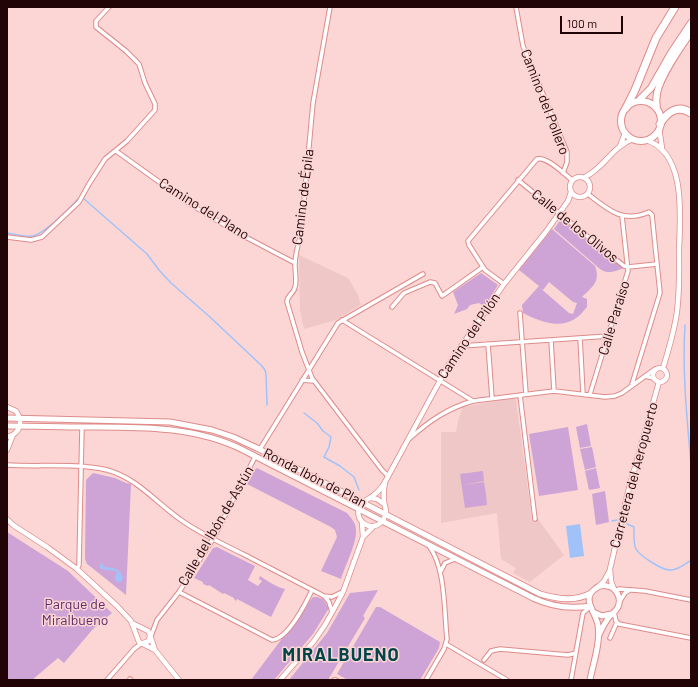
<!DOCTYPE html>
<html>
<head>
<meta charset="utf-8">
<style>
  body { margin:0 }
  #map { position:relative; width:698px; height:687px; overflow:hidden; background:#fbd6d5; font-family:Barlow,sans-serif }
  canvas { display:block }
  .frame { position:absolute; inset:0; border:8px solid #210406; pointer-events:none }
  .scale { position:absolute; left:560px; top:16px; width:63px; height:18px; box-sizing:border-box; border:2px solid #210406; border-top:0; padding-left:5px; font-size:12px; line-height:14px; white-space:nowrap; color:#210406; -webkit-text-stroke:3px #fbd6d5; paint-order:stroke }
</style>
</head>
<body>
<div id="map">
<canvas width="698" height="687"></canvas>
<div class="frame"></div>
<div class="scale">100 m</div>
</div>
<script>
const g = document.querySelector('canvas').getContext('2d');
g.lineJoin = 'round';
function paint(path, color) { g.fillStyle = color; g.fill(path, 'evenodd'); }
function strokePath(path, color, width, dash) { g.strokeStyle = color; g.lineWidth = width; g.lineCap = dash ? 'butt' : 'round'; g.setLineDash(dash || []); g.stroke(path); }
function write(font, color, halo, rows, align = 'center') {
  g.font = font + ' Barlow,sans-serif'; g.lineWidth = 3; g.setLineDash([]); g.textBaseline = 'middle'; g.strokeStyle = halo; g.fillStyle = color; for (const [text, x, y, turn = 0] of rows) {
    g.save(); g.translate(x, y); g.rotate((+turn || 0) * Math.PI / 180); g.textAlign = isNaN(turn) ? turn : align; if (halo) g.strokeText(text, 0, 0); g.fillText(text, 0, 0); g.restore();
  }
}
paint(new Path2D(`
  M299,255L348,278L358,295L361,305L336,320L304,329L300,310Z
  M514,398L516,400L532,520L538,519L564,555L530,582L513,573L516,568L501,559L497,513L441,523V432H456L459,417L463,407Z`), '#efc7c6');
paint(new Path2D(`
  M561,219L624,268C615,271 609,275 600,269L554,229Z
  M552,229L595,266C601,282 592,287 582,297L587,299V307C584,310 580,316 576,318C559,330 539,321 523,313L522,305L539,286L519,270ZM549,282L573,302L577,303L573,314L569,313L539,287L543,290Z
  M481,273L498,285L487,303L482,305L479,303L470,305L467,309L454,314L458,305L453,292Z
  M587,424L591,446L580,448L576,427Z
  M568,427L578,490L539,496L529,434Z
  M592,447L596,467L585,470L580,449Z
  M257,468L347,513C351,518 356,523 356,530C357,543 345,566 341,579L321,571L337,537L335,530L331,527L247,484L254,470Z
  M596,468L600,488L589,490L585,471Z
  M483,471L484,481L463,485L484,482L486,494L468,496L486,494L487,505L465,508L460,474Z
  M93,473L115,478L126,483L131,484L126,595L91,567L87,564L85,559L86,480Z
  M605,491L609,522L596,525L592,494Z
  M7,532L68,571L112,613L93,629L64,663L58,658L32,680H7Z
  M217,547L255,566L248,580L258,586L262,581L259,579L260,576C269,582 276,587 285,589L271,617L237,599L236,601L234,599V598L224,593L223,594L209,585L208,586L203,584V582L194,578L213,548Z
  M378,590L363,616L365,618L328,680H289L327,633L350,593Z
  M313,597H317L323,599L329,608L313,634L274,680H251Z
  M376,607H380L440,642L439,648L420,680H348L337,674Z`), '#cda4d5');
paint(new Path2D(`
  M580,524L584,556L570,558L566,526Z
  M102,563L104,567C114,568 120,568 123,578L121,582H118L115,580V576L117,573L116,571L101,569L99,566Z`), '#a1c2f9');
strokePath(new Path2D(`
  M7,233C15,234 24,237 32,236C43,235 70,208 78,199L83,198L147,254L159,270L171,283L210,317L262,366L265,370L266,374L267,405
  M685,325C682,371 687,418 691,464
  M304,413L317,423L323,431L331,437L329,447L324,457L340,466L354,477L359,490
  M612,521L617,520
  M627,524L634,527C634,533 633,543 636,549C640,556 663,571 671,570C678,570 685,564 691,560`), '#a1c2f9', 1.5);
const minor = new Path2D(`
  M330,7L313,103L301,234C298,244 295,254 295,265C295,272 297,280 295,287C294,294 287,295 287,302L302,352L312,378L382,470L388,476
  M516,7L523,46L567,152V162L563,173
  M116,151L190,204L236,232L295,263
  M518,180L624,266L628,267L657,264
  M588,194C607,209 623,224 649,212L652,215L660,293L632,384
  M7,237L31,240L42,237L79,202L89,184L105,159L127,141L155,110V104L145,83L139,64L126,51L96,27V21L109,7
  M504,284L485,270L469,245L468,241L537,159C547,156 564,174 572,180
  M392,307L404,293L430,282L435,283L442,296L483,267
  M520,313L526,394
  M342,320L473,401
  M580,338L583,394
  M551,340L554,391
  M488,344L492,398
  M461,346L609,336
  M645,376L653,378
  M302,380L313,381
  M590,394L628,271L622,216
  M520,395L535,519
  M409,439C429,421 448,408 473,401L554,391L605,397L615,396L622,393L655,369
  M260,449L338,323L423,274
  M7,465C38,467 78,463 107,470C138,478 158,505 184,522C203,535 223,544 243,554C270,568 297,582 324,596L332,597L342,592
  M77,569L79,565L82,427
  M441,571L445,563L455,559
  M616,591L619,589L645,591L691,600
  M179,592L272,640C288,639 306,603 312,590
  M325,597L329,602L332,612
  M620,601L625,593L630,590
  M614,612L616,621L619,624L691,638
  M151,636L157,620L179,592L213,539L255,457
  M610,638L617,622
  M446,644L507,680
  M484,660L491,651L500,649L568,655L576,653
  M130,679L131,680
  M107,680L134,649L142,643
  M334,680H336
  M426,680L444,649L447,639C444,612 446,568 429,546
  M571,680L583,613L590,607`);
const tertiary = new Path2D(`
  M659,128L662,148
  M646,140C687,153 680,217 679,251C679,273 680,296 676,318C673,335 668,352 663,368
  M620,146L625,133
  M570 187a10 10 0 1 1 20 0a10 10 0 1 1-20 0Z
  M585,177C603,169 612,147 633,139
  M653 375a7 7 0 1 1 14 0a7 7 0 1 1-14 0Z
  M7,407L16,411C24,422 20,434 7,437
  M7,450L13,435
  M385,482C384,488 383,494 384,501C384,507 388,510 385,516C379,534 354,526 359,508C361,501 370,499 375,494C379,491 382,487 385,482L449,364L504,284L545,233L568,201L571,192
  M371,498L377,499L384,504
  M7,519L13,525L47,547L77,569L117,606L131,621L139,642L155,650
  M363,537L374,526
  M598,587L604,581L610,570
  M614,589L611,581L610,569L628,492L659,382
  M132,623L148,631L150,634L149,641L143,643
  M151,638L155,650L179,680
  M280,680L314,641L325,625L335,607L343,592L363,537L362,522`);
const secondary = new Path2D(`
  M7,418L170,422L212,430L233,437L257,448L540,594C558,599 575,602 591,593
  M7,426C34,426 60,427 87,427C139,427 195,426 243,450L533,598C550,606 571,609 590,606
  M593,612L602,616L611,614
  M590,680C593,664 601,641 598,625C596,613 581,599 595,589C598,586 603,585 607,586C616,587 622,598 618,607C616,611 613,613 610,616C605,622 602,628 599,635`);
const trunk = new Path2D(`
  M638,101L651,88L671,53L691,23
  M621 121a20 20 0 1 1 40 0a20 20 0 1 1-40 0Z
  M657,109C656,104 656,99 657,93C661,75 680,48 691,32`);
const motorway = new Path2D(`
  M626,108L635,90L656,38L675,7
  M660,124C667,112 678,104 691,113`);
strokePath(minor, '#df8b8a', 5.5);
strokePath(tertiary, '#df8b8a', 6);
strokePath(secondary, '#df8b8a', 7);
strokePath(trunk, '#df8b8a', 8);
strokePath(motorway, '#df8b8a', 9);
strokePath(minor, '#fff', 3.5);
strokePath(tertiary, '#fff', 4.5);
strokePath(secondary, '#fff', 5);
strokePath(trunk, '#fff', 6);
strokePath(motorway, '#fff', 7);
write('14px', '#210406', '#fbd6d5', [
  ["Camino del Pollero",545,102,69],
  ["Camino de Épila",303,197,-83],
  ["Camino del Plano",204,209,32],
  ["Calle de los Olivos",575,226,39],
  ["Calle Paraíso",614,318,-73],
  ["Camino del Pilón",469,336,-56],
  ["Carretera del Aeropuerto",634,475,-75],
  ["Ronda Ibón de Plan",315,478,27],
  ["Calle del Ibón de Astún",216,526,-60]
]);
write('14px', '#5f2a69', '#fbd6d5', [
  ["Parque de",75,604],
  ["Miralbueno",75,620]
]);
g.letterSpacing = '1px';
write('bold 18px', '#004548', '#fbd6d5', [
  ["MIRALBUENO",341,655]
]);
g.letterSpacing = '0px';
</script>
</body>
</html>
